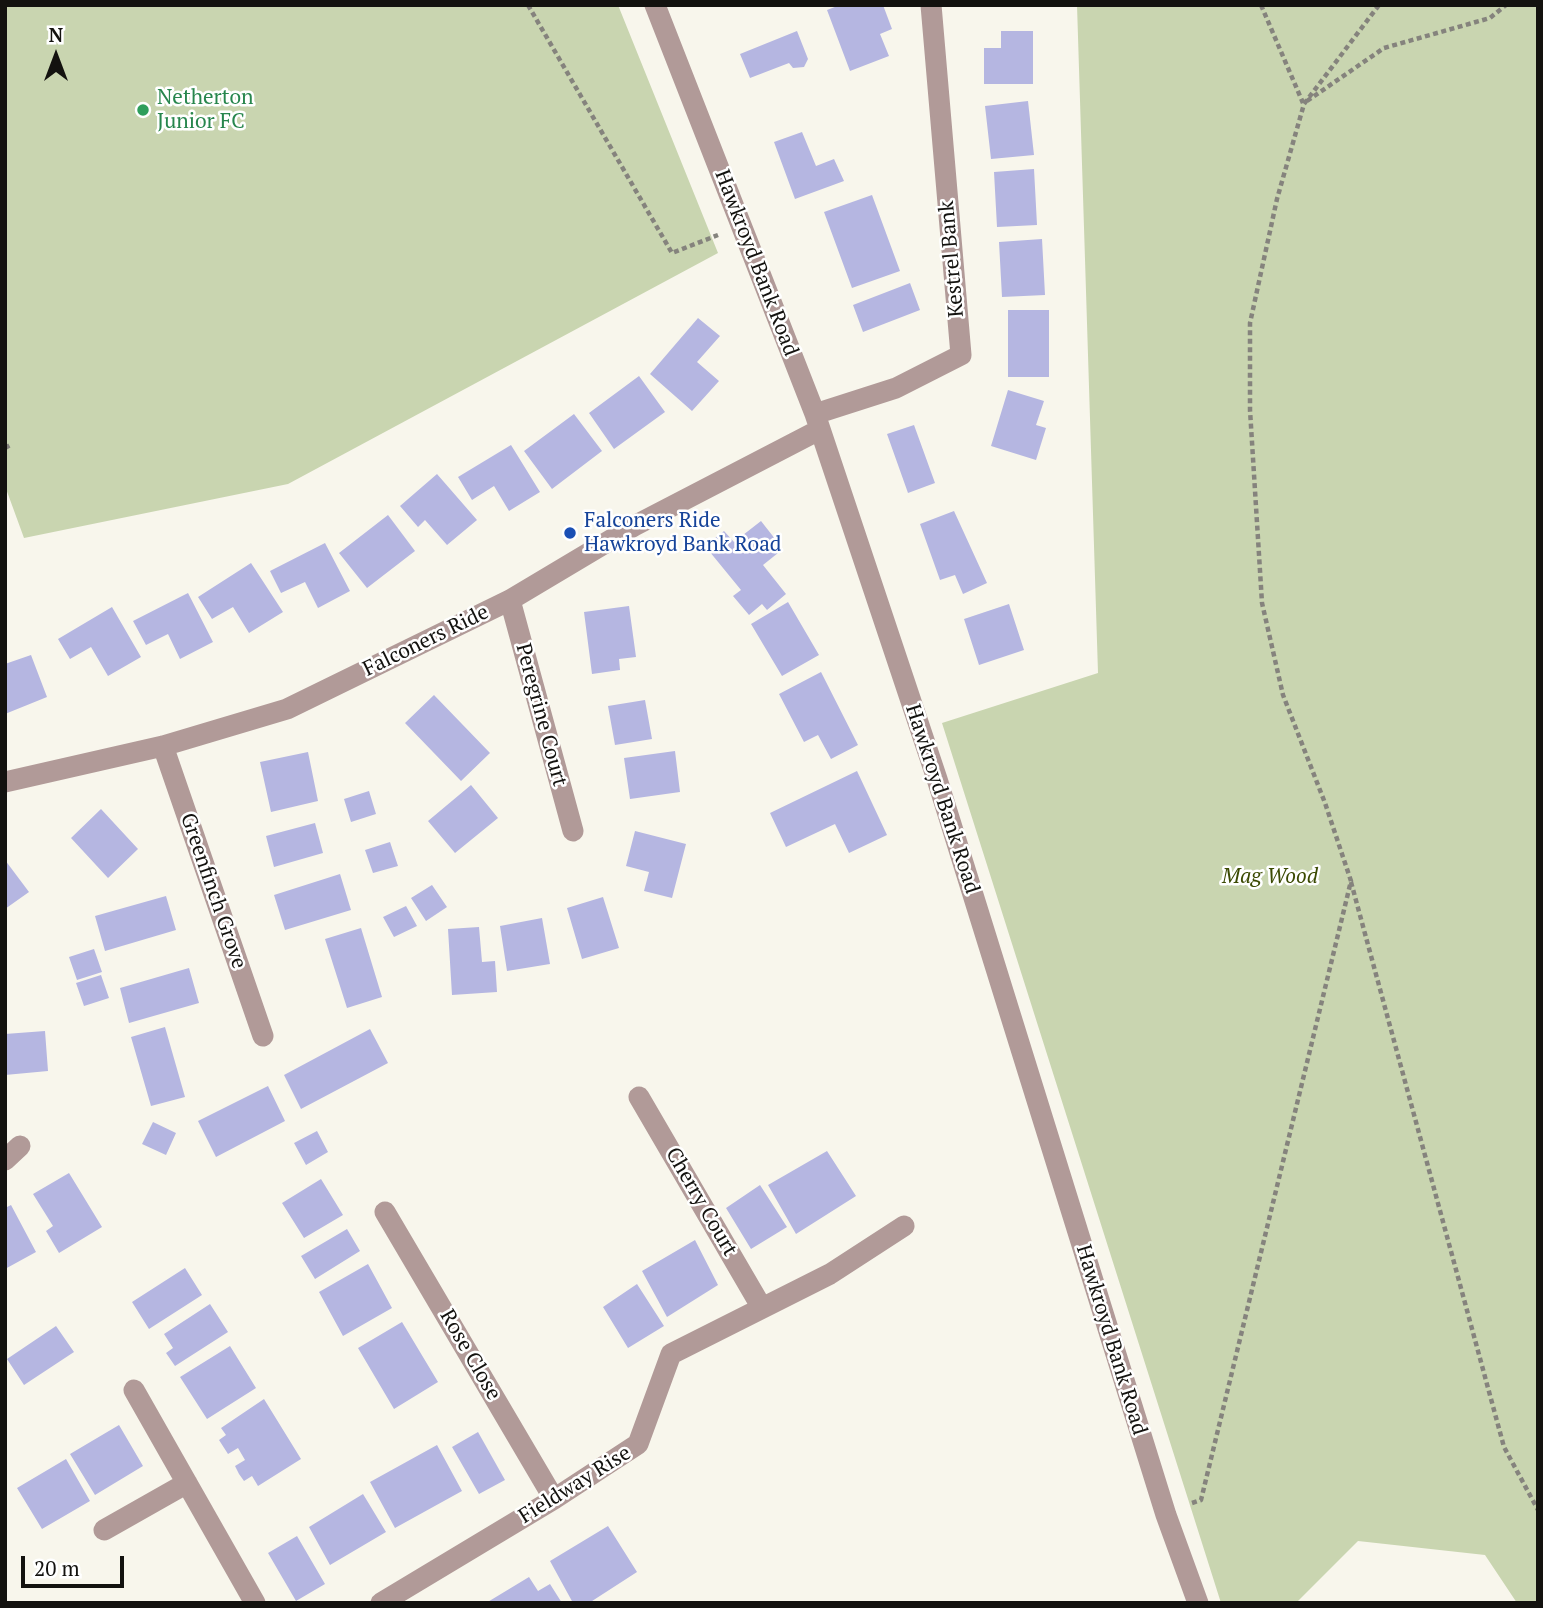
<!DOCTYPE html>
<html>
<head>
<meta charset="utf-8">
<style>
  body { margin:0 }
  #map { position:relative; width:1543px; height:1608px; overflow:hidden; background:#f8f6ec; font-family:"PT Serif",serif }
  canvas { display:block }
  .frame { position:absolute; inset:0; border:7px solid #13120f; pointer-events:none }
  .north { position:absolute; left:21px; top:21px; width:70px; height:70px; -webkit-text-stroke:5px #fff; paint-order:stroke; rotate:0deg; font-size:19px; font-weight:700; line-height:28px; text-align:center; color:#13120f }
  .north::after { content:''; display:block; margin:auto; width:24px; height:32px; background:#13120f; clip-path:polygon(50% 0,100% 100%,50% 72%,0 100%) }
  .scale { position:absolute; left:21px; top:1556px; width:103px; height:32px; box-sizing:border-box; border:4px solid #13120f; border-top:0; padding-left:9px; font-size:21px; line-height:24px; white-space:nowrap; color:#13120f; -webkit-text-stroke:5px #fff; paint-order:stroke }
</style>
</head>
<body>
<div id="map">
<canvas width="1543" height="1608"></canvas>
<div class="frame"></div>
<div class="north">N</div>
<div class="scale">20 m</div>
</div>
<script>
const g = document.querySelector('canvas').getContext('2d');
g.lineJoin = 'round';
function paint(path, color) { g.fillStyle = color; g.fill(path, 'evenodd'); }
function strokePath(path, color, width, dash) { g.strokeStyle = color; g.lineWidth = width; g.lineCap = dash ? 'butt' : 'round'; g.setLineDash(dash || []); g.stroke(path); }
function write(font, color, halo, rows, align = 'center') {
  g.font = font + ' "PT Serif",serif'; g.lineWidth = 5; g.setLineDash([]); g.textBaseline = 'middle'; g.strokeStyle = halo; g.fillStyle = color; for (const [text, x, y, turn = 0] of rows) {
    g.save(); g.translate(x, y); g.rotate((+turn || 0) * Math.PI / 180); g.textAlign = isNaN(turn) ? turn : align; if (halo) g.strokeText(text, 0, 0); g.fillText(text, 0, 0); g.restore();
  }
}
paint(new Path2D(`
  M5,5H618L718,253L288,484L24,538L5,486Z
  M1077,5H1538V1603H1517L1485,1555L1358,1541L1296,1603H1221L942,723L1098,673Z`), '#c9d5b0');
paint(new Path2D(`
  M840,5H883L892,29L880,34L889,56L850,71L827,10Z
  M797,31L808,59L804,67L793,68L789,63L750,78L740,54Z
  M1001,31H1033V84H984V48H1001Z
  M1028,101L1034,155L991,159L985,106Z
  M802,132L816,166L834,159L844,181L795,199L774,142Z
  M1034,169L1037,225L997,227L994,172Z
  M872,195L900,271L852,288L824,212Z
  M1042,239L1045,295L1002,297L999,242Z
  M910,283L920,310L863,332L853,305Z
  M1008,310H1049V377H1008Z
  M698,318L720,336L697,362L719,381L692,411L650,374Z
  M639,376L665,412L614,449L589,413Z
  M1008,390L1044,401L1036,425L1046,428L1036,460L991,446Z
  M574,414L602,451L552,489L524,451Z
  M914,425L935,483L908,493L887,434Z
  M511,445L540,492L509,511L494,486L472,500L458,477Z
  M437,474L477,520L447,545L425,520L418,527L400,506Z
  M954,511L987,583L963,594L955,575L940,580L920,524Z
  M388,515L415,551L367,588L339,553Z
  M761,521L783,549L763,565L786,594L767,610L762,604L749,615L733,596L741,590L705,546L724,531L734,542Z
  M325,543L350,591L318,608L305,582L281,593L270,571Z
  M251,563L283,612L249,633L233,607L212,619L198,597Z
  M188,593L213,642L180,659L168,634L146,645L133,621Z
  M788,602L819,655L782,676L751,624Z
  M1009,604L1024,650L979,665L964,619Z
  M629,606L636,657L619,659L620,670L592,674L584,612Z
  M112,607L141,657L108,676L91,647L70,659L58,639Z
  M31,655L47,697L5,714V664Z
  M821,672L858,745L831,759L818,735L804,742L779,694Z
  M434,695L490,753L461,781L405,723Z
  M645,700L652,739L615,745L608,706Z
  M675,751L680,792L630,799L624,758Z
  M308,752L318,801L271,812L260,762Z
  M857,771L887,835L849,853L835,824L786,847L770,813Z
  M471,785L498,818L455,853L428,821Z
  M369,791L376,814L351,822L344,799Z
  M101,809L138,849L108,878L71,838Z
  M315,823L323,853L274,867L266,836Z
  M635,831L686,844L672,898L644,891L649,872L626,866Z
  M390,842L398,866L373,873L365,850Z
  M5,860L29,892L5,909Z
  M340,874L351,910L285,930L274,895Z
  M432,885L447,907L426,921L411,898Z
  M166,896L176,930L105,951L95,916Z
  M603,897L619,948L582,959L567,908Z
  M406,906L417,926L394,937L383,917Z
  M542,918L550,964L507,971L500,926Z
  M479,927L482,962L495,961L497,992L452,995L448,929Z
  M361,928L382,997L347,1008L325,939Z
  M94,949L102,972L77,980L69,957Z
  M189,968L199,1003L129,1023L120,988Z
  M101,975L109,998L84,1006L76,983Z
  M165,1027L185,1097L151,1106L131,1037Z
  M370,1029L388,1063L301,1109L284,1075Z
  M45,1031L48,1071L5,1075V1034Z
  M268,1086L285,1121L216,1157L198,1121Z
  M153,1122L176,1133L166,1155L142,1144Z
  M317,1131L328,1152L306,1165L294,1143Z
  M827,1151L856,1196L796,1234L768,1185Z
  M69,1173L102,1227L59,1253L46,1231L53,1226L33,1194Z
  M321,1179L343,1215L304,1238L282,1203Z
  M760,1185L787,1227L751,1249L726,1208Z
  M11,1205L36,1252L5,1269V1208Z
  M347,1229L360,1251L315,1279L301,1256Z
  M695,1240L718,1285L667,1317L642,1271Z
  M368,1264L392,1308L343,1336L319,1292Z
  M185,1268L202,1295L149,1329L132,1302Z
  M637,1284L664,1326L628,1348L603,1307Z
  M210,1304L228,1332L175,1366L166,1353L173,1348L164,1334Z
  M402,1322L438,1382L394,1409L358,1348Z
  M56,1326L74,1352L24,1385L7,1359Z
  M230,1346L256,1388L207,1419L180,1377Z
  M264,1399L301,1459L258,1486L252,1476L244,1481L239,1474L235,1466L245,1460L238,1448L228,1454L219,1440L226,1435L221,1428Z
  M119,1425L143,1466L95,1495L70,1454Z
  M478,1432L505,1480L479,1494L452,1447Z
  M437,1445L462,1491L395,1528L370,1482Z
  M66,1459L90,1501L42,1529L17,1488Z
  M363,1494L386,1532L330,1565L309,1527Z
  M608,1526L637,1572L589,1603H573L550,1561Z
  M297,1536L325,1584L296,1601L268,1553Z
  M529,1577L538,1591L550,1584L562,1603H486Z`), '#b5b6e1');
strokePath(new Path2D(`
  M528,5L672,253L718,235
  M1261,5L1303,103
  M1307,101L1384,48L1490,18L1506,5
  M5,448L12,444
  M1351,882L1504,1447L1538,1510
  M1192,1503L1201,1500L1351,881L1325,803L1283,695L1262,603L1250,410V323L1277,199L1304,104L1379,5`), '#85837d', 4.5, [5, 3.5]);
strokePath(new Path2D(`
  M655,5L815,414L937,779L1166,1515L1198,1603
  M815,414L896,388L961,355L931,5
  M510,600L573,831
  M163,746L263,1036
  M5,782L163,746L287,709L510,600L634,526L819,430
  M639,1097L762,1308
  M5,1160L20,1146
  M385,1212L554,1499
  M134,1390L255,1603
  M104,1530L187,1483
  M381,1603L554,1499L638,1444L671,1354L830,1274L904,1226`), '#b19a98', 21);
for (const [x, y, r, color] of [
  [143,110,7,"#2e9e5b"],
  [570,533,7,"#1a4fb4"]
]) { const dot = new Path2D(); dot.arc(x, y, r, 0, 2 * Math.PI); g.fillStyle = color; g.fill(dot); strokePath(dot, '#fff', 2.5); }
write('21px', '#27864d', '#fff', [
  ["Netherton",157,98],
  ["Junior FC",157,122]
], 'left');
write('21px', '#13120f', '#fff', [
  ["Kestrel Bank",952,259,-95],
  ["Hawkroyd Bank Road",756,263,69],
  ["Falconers Ride",426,641,-26],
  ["Peregrine Court",541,715,75],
  ["Hawkroyd Bank Road",942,799,72],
  ["Greenfinch Grove",213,891,71],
  ["Cherry Court",701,1202,60],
  ["Hawkroyd Bank Road",1111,1340,73],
  ["Rose Close",470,1355,60],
  ["Fieldway Rise",575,1485,-32]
]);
write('21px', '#164399', '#fff', [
  ["Falconers Ride",584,521],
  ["Hawkroyd Bank Road",584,545]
], 'left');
write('italic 21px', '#3b4a02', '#fff', [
  ["Mag Wood",1270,877]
]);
</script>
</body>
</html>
